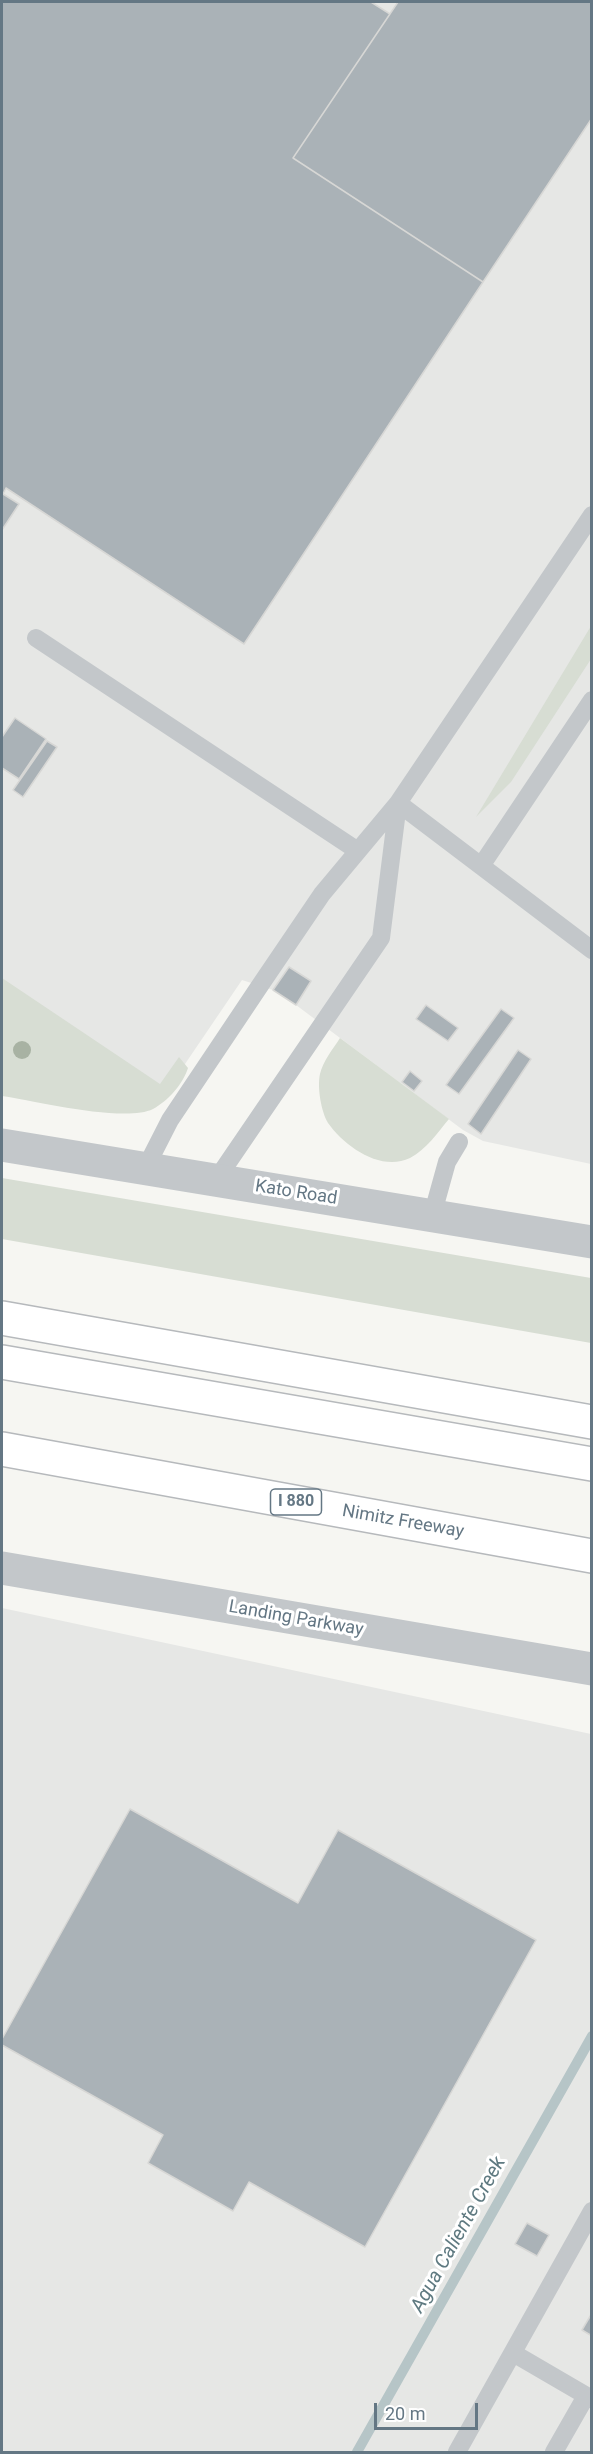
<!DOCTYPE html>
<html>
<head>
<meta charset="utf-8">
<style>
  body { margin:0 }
  #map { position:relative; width:593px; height:2454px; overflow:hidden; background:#f6f6f2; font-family:Roboto,sans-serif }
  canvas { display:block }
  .frame { position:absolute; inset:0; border:3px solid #647784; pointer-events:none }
  .scale { position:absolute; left:374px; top:2403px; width:104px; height:27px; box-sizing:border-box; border:3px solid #647784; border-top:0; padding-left:8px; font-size:18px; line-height:21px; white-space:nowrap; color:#647784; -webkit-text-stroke:4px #fff; paint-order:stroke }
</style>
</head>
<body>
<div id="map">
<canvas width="593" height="2454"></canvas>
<div class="frame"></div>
<div class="scale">20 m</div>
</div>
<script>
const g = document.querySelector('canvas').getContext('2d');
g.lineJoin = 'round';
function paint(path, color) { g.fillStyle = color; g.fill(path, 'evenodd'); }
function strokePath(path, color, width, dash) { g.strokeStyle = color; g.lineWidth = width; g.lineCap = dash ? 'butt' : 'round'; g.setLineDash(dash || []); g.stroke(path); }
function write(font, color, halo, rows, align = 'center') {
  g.font = font + ' Roboto,sans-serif'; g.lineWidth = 6; g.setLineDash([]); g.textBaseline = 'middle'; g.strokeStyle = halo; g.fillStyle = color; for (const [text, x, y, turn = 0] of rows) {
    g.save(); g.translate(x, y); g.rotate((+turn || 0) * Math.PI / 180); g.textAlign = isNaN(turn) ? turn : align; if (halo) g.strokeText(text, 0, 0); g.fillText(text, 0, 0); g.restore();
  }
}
paint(new Path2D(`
  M2,2H591V1164L483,1141L463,1130L296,1005L273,990L242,980L166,1092L2,1072Z
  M2,1608L591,1734V2452H2Z`), '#e6e7e5');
paint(new Path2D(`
  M591,626V659L511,782L476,817Z
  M2,978L160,1084L179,1057L188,1068C183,1084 168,1101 153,1109C125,1123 35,1101 2,1096Z
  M340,1038L449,1119C438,1132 426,1150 410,1158C381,1172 345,1147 328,1123C321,1111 317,1087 320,1074C323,1061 333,1049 340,1038Z
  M2,1178L591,1278V1343L2,1239Z`), '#d7ddd3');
strokePath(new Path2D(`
  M357,2452L592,2036`), '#b6c5c7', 10);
const building = new Path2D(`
  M2,2H371L390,14L293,158L483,282L244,644L6,488L3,494L19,504L2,530Z
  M398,2H592V118L483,282L293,158Z
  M15,718L46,739L19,779L2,768V737Z
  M47,741L57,747L23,797L13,790Z
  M289,967L311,981L296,1005L273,990Z
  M426,1005L458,1028L448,1041L416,1019Z
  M501,1009L514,1018L459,1094L446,1085Z
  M518,1050L531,1059L481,1134L468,1124Z
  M410,1071L422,1081L414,1091L402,1082Z
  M130,1809L298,1903L338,1830L536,1940L365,2247L249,2182L233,2211L148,2163L163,2135L2,2045V2039Z
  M527,2223L549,2235L537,2256L515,2244Z
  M592,2313V2336L582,2330Z`);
paint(building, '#aab2b7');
strokePath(building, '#d7d7d5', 1.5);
const motorway = new Path2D(`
  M2,1318L592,1422
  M2,1362L592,1464
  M2,1449L592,1556`);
strokePath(motorway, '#b6b9bc', 36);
strokePath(new Path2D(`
  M36,638L358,851
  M398,803L592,950
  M481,866L592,700
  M145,1169L170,1120L261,984L322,894L398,803L592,515
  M216,1180L381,938L398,803
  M432,1216L447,1162L459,1142
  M513,2353L592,2399
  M457,2452L592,2211
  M554,2452L586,2396`), '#c3c7ca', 18);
strokePath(new Path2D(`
  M2,1145L592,1242`), '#c3c7ca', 33);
strokePath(new Path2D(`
  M2,1568L592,1669`), '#c3c7ca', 33);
strokePath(motorway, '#fff', 33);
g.fillStyle = '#a8b2a3';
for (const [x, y] of [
  [22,1050]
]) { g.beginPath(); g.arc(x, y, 9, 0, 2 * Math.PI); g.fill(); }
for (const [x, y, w] of [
  [296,1502,51]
]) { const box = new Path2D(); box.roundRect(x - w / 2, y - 13, w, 26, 4.5); g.fillStyle = '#fff'; g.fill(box); strokePath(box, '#647784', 1.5); }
write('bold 16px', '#647784', null, [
  ["I 880",296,1502]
]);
write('18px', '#647784', '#fff', [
  ["Kato Road",296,1193,9],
  ["Nimitz Freeway",403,1522,10],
  ["Landing Parkway",296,1619,10]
]);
write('italic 20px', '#5f7a81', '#fff', [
  ["Agua Caliente Creek",459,2235,-61]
]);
</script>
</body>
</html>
